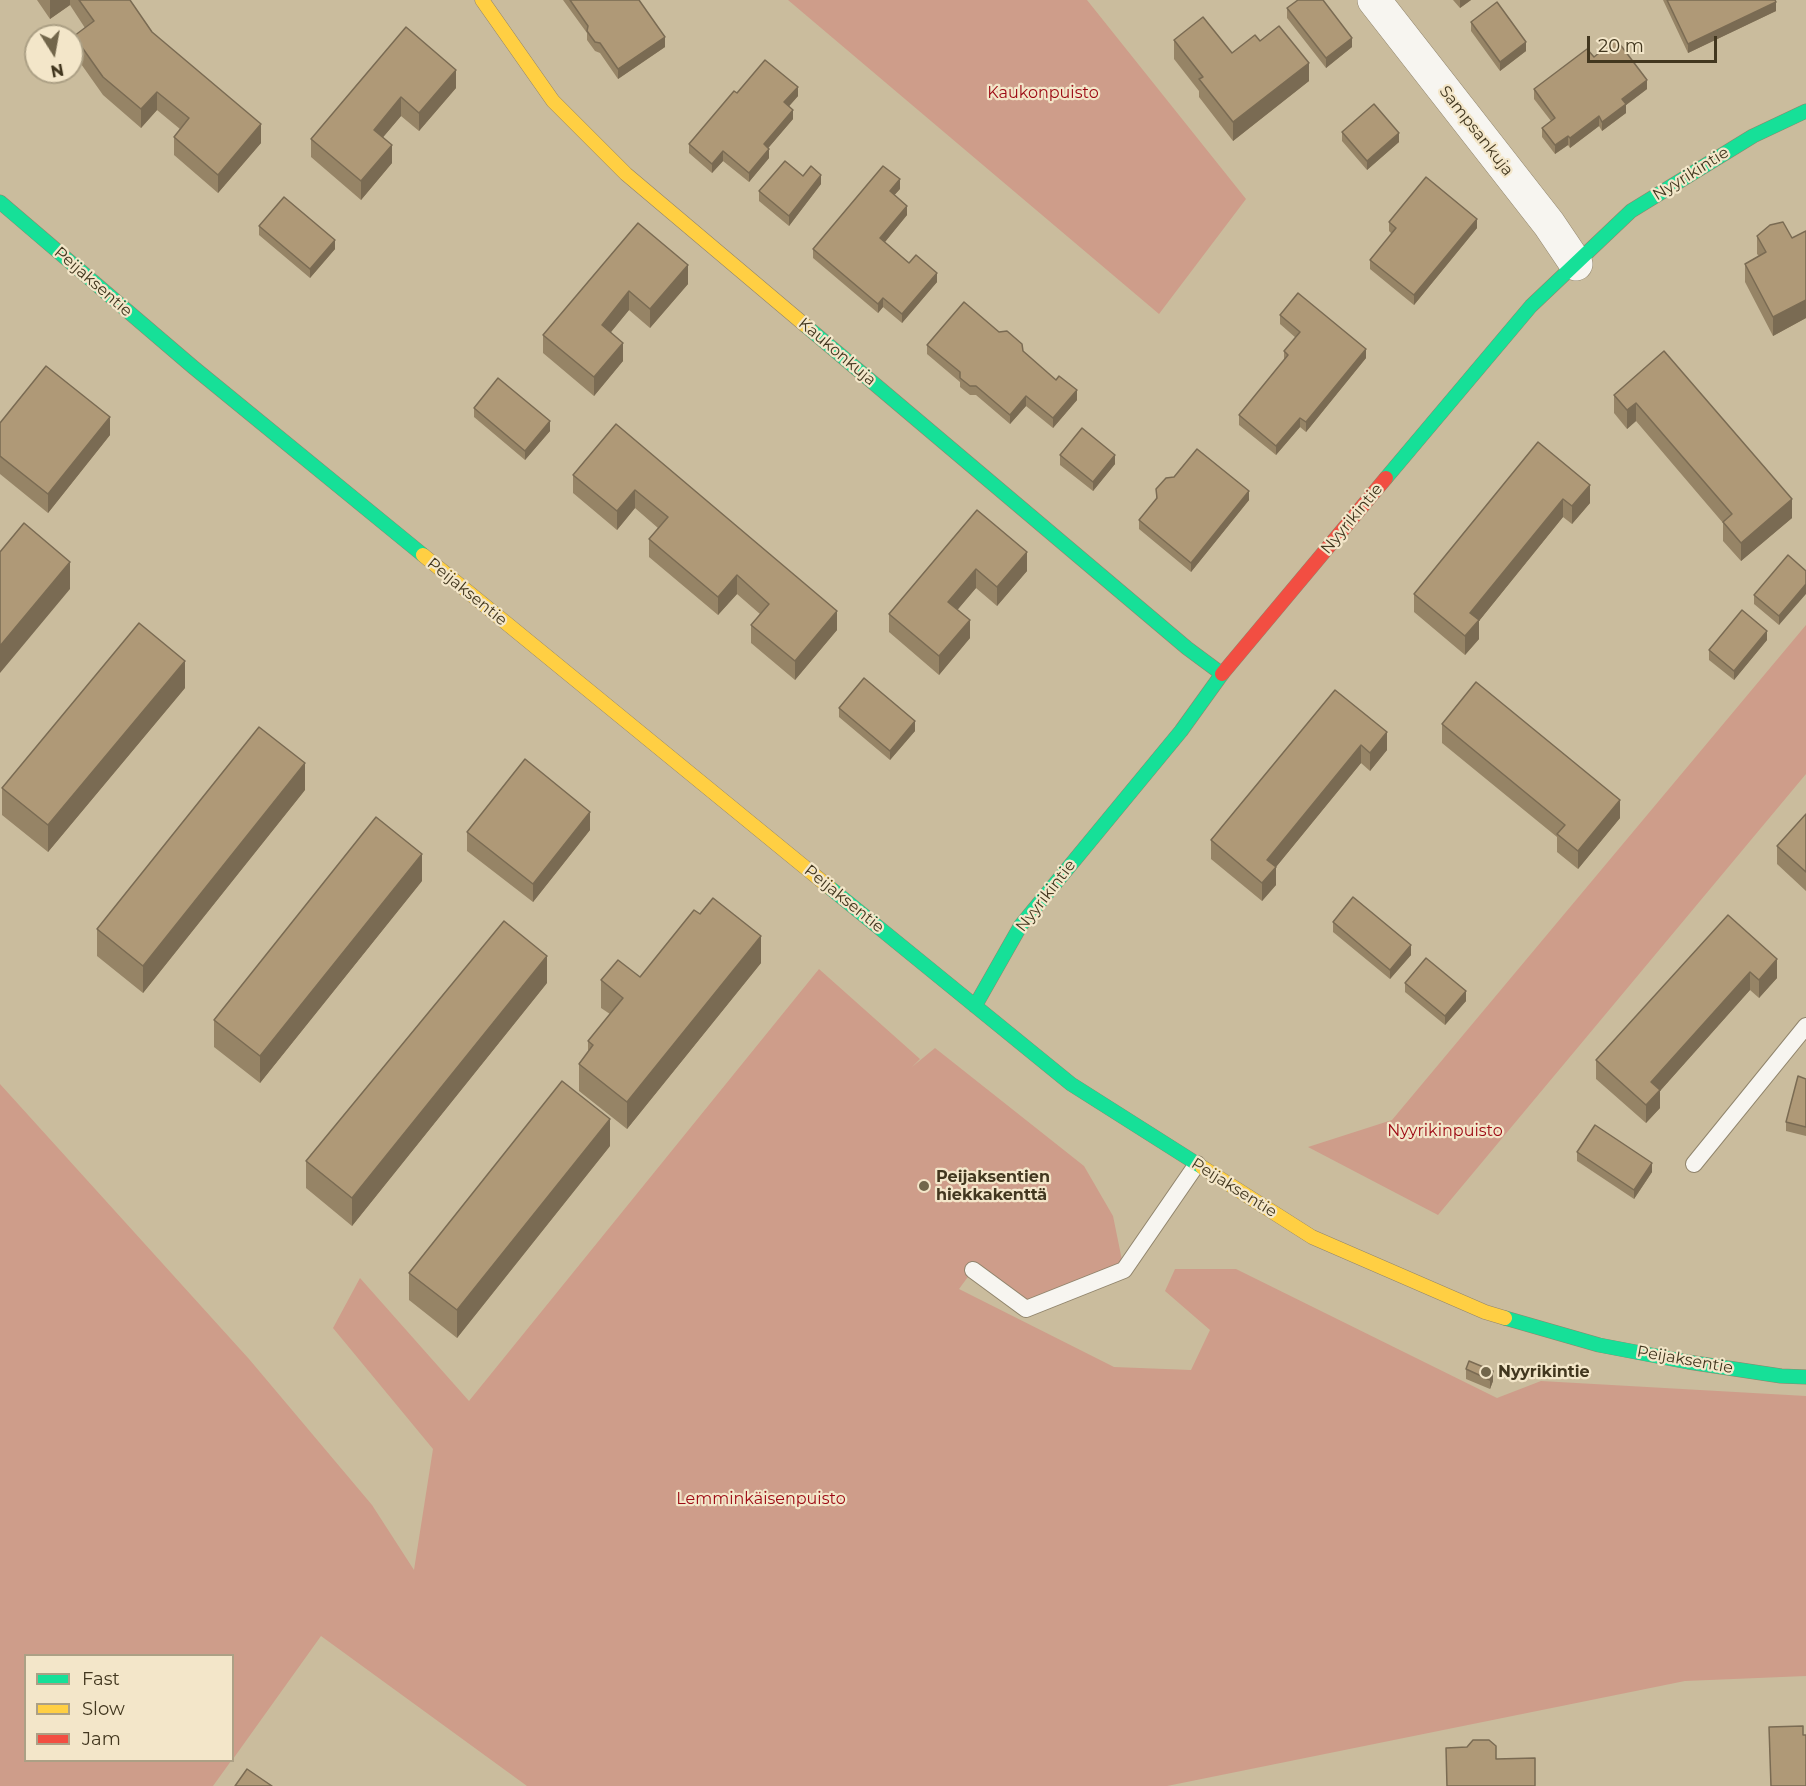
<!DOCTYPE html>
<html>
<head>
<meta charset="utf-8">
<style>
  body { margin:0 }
  #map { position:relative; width:1806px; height:1786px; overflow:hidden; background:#cabc9d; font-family:Montserrat,sans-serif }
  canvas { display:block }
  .legend { position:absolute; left:24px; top:1654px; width:210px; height:108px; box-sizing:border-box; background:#f3e6c9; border:2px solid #aca085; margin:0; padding:8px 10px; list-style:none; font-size:18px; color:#42371f }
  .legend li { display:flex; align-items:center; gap:12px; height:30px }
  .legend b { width:30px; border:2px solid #aca085 }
  .north { position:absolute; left:24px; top:24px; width:60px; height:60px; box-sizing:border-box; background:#f3e6c9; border:2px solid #aca085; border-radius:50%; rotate:169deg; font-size:16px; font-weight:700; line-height:24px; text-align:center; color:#42371f }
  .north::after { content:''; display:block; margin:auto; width:21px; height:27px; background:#72664b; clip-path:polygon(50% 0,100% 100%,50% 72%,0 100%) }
  .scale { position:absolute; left:1587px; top:36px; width:130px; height:27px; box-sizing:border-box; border:3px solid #42371f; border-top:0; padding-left:8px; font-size:18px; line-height:21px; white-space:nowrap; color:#42371f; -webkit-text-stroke:4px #f3e6c9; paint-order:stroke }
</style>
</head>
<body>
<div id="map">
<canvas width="1806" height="1786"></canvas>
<ul class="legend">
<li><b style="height:8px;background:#16e098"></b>Fast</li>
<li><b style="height:8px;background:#ffcf43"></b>Slow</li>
<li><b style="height:8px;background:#f24e42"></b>Jam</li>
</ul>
<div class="north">N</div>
<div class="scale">20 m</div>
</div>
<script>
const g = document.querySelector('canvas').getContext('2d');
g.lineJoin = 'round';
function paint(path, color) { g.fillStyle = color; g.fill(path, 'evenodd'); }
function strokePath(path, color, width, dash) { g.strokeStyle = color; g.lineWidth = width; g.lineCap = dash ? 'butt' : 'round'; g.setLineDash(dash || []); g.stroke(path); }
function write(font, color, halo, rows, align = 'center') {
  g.font = font + ' Montserrat,sans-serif'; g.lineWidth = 4.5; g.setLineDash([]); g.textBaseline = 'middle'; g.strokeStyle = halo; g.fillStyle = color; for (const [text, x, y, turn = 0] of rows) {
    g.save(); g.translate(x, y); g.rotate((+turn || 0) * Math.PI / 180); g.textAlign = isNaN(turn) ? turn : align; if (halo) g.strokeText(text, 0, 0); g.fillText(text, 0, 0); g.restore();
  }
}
paint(new Path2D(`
  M788,0H1087L1246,199L1159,314Z
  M1806,625V774L1438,1215L1308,1147L1392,1120Z
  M819,969L920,1059L912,1067L935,1048L1084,1166L1113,1216L1124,1270L1026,1309L973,1270L959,1289L1114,1367L1191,1370L1210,1330L1165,1291L1175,1269H1236L1497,1398L1541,1381L1806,1396V1676L1685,1681L1167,1786H527L321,1636L233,1759L232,1656H26V1760L231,1761L213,1786H0V1084L249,1359L372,1505L414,1570L433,1449L333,1328L360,1278L469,1401Z`), '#ce9d8a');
const lane = new Path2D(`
  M1694,1164L1806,1026
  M973,1270L1026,1309L1124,1270L1197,1164`);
const street = new Path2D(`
  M1374,0L1549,224L1576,264`);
const fast = new Path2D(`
  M0,202L193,367L423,555
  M806,326L1187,648L1222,674
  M1386,478L1531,306L1631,211L1753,136L1806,111
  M829,887L1071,1084L1202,1167
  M975,1006L1021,925L1181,731L1222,674
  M1505,1318L1599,1345L1688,1362L1781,1376L1806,1377`);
const slow = new Path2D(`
  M482,0L553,101L626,174L806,326
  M423,555L829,887
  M1202,1167L1312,1237L1485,1312L1505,1318`);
const jam = new Path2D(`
  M1222,674L1386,478`);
strokePath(lane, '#90846c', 18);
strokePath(street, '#90846c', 34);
strokePath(fast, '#90846c', 15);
strokePath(slow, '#90846c', 15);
strokePath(jam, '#90846c', 15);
strokePath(lane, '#f7f5f0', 16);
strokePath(street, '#f7f5f0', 33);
strokePath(fast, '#16e098', 14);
strokePath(slow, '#ffcf43', 14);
strokePath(jam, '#f24e42', 14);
paint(new Path2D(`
  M37,0H130L152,32L261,143L218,193L174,155V137L180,129L157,110L141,128L103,95L74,54V36L85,28L70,5L50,19Z
  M563,0H639L665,47L618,79L600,53L595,51L587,40V33Z
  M1453,0H1471L1460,8Z
  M1663,0H1775L1776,11L1688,53Z
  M1287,8L1352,47L1326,68L1287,18Z
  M1471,22L1526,51L1500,71L1471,31Z
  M406,27L456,88L419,131L401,116L383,137L392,163L361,200L311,157V139Z
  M1174,40L1232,53L1260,41L1309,81L1233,141L1199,97V91L1174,59Z
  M1594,57L1647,89L1626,105V113L1602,131L1599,126L1570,148L1568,145L1555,154L1542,137V128L1551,121L1534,99V89Z
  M737,93L798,96L789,106L793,119L768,148L769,158L749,182L723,161L712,173L689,153V144Z
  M1342,132L1399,142L1367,170L1342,141Z
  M803,176L821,184L789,226L759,201V191Z
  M900,189L894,195L907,215L885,242L909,263L937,282L902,323L883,307L878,313L813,258V249Z
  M1389,222L1477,228L1414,305L1370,269V260L1392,234L1389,231Z
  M638,223L688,284L650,328L629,310L611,332L623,361L594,396L543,353V335Z
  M259,226L335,249L310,278L259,235Z
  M1806,231V318L1773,336L1745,282V264L1759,256L1757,254V236L1792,238Z
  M1280,315L1366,358L1306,432L1300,427L1276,455L1239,425V415L1284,360V351L1296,338L1280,324Z
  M927,345L1023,351L1077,400L1053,428L1026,406L1010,424L976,395H970L960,387V382L927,354Z
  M1664,351L1792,518L1741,561L1723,541V523L1636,421L1627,429L1614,413V395Z
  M474,408L550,431L525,460L474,417Z
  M0,423L110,435L48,513L0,474Z
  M616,424L837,630L795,680L751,643V625L760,614L737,594L718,615L649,557V539L658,528L635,508L617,530L573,493V475Z
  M1538,442L1590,503L1572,524L1563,517L1479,621V639L1465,655L1414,612V594Z
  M1060,455L1115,464L1093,491L1060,465Z
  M1156,489L1249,500L1191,572L1139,529V520L1156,499Z
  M977,510L1027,571L997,606L976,588L957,610L970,638L939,675L889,632V614Z
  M1806,571L1779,625L1754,604V595Z
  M1767,640L1734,680L1709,660V650Z
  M185,688L48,852L2,815V788Z
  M1335,690L1387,750L1370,771L1361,763L1276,867V885L1262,901L1211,859V840Z
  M839,708L915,731L890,760L839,717Z
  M1442,724L1620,818L1578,869L1557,852V837L1442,743Z
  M305,790L143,993L97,956V929Z
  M1806,814V891L1777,864V846Z
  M590,830L533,902L467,851V832Z
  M422,881L260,1083L214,1047V1020Z
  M1728,915L1777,978L1759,998L1750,990L1660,1091V1108L1646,1123L1596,1079V1060Z
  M1333,922L1411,955L1390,979L1333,932Z
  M761,963L627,1129L579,1091V1064L588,1052V1041L610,1014L601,1008V980L640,977Z
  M547,983L352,1226L306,1188V1161Z
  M1405,983L1466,1001L1445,1025L1405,992Z
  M1806,1079V1136L1786,1131V1122Z
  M610,1146L457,1338L409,1300V1273Z
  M1577,1152L1652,1172L1634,1199L1577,1161Z
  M1466,1369L1493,1381L1490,1389L1466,1379Z`), '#968466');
paint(new Path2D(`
  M50,0H70V5L50,19Z
  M1460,0H1471L1460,8Z
  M1776,2V11L1688,53V44Z
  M665,37V47L618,79V69Z
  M1352,38V47L1326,68V58Z
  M1526,42V51L1500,71V62Z
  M1309,63V81L1233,141V122Z
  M456,70V88L419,131V113Z
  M1647,80V89L1626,105V113L1602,131V122L1622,99Z
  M798,87V96L784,112V102Z
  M157,92V110L141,128V109Z
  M401,97V116L374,148V130Z
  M793,110V119L764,153V144Z
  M1599,116V126L1570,148V138Z
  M261,124V143L218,193V175Z
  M1399,133V142L1367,170V161Z
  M1568,136V145L1555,154V145Z
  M392,145V163L361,200V181Z
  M769,149V158L749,182V173Z
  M723,151V161L712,173V164Z
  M821,175V184L789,226V216Z
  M900,179V189L890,200V191Z
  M907,206V215L880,248V238Z
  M1477,219V228L1414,305V295Z
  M335,240V249L310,278V269Z
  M688,265V284L650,328V309Z
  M937,273V282L902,323V314Z
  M629,291V310L602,343V325Z
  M883,298V307L878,313V304Z
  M1806,300V318L1773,336V317Z
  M623,343V361L594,396V377Z
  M1366,349V358L1306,432V422Z
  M1077,390V400L1053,428V418Z
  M1026,396V406L1010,424V415Z
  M1636,403V421L1627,429V410Z
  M110,417V435L48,513V494Z
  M1300,418V427L1276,455V446Z
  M550,421V431L525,460V451Z
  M1115,455V464L1093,491V482Z
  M1590,485V503L1572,524V506Z
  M635,490V508L617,530V511Z
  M1249,491V500L1191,572V563Z
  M1563,499V517L1479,621V639L1465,655V636L1470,613Z
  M1792,499V518L1741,561V543Z
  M1027,552V571L997,606V587Z
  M70,562V589L0,673V646Z
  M976,569V588L948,621V602Z
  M737,575V594L718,615V597Z
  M1806,584V594L1779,625V616Z
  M837,611V630L795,680V661Z
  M970,620V638L939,675V656Z
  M1767,631V640L1734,680V671Z
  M185,661V688L48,852V825Z
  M915,721V731L890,760V751Z
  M1387,732V750L1370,771V753Z
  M1361,745V763L1276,867V885L1262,901V883L1267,860Z
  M305,763V790L143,993V966Z
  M1620,800V818L1578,869V851Z
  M590,812V830L533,902V884Z
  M422,854V881L260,1083V1056Z
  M761,936V963L627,1129V1102Z
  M1411,945V955L1390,979V970Z
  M547,956V983L352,1226V1198Z
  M1777,959V978L1759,998V980Z
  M1750,972V990L1660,1091V1108L1646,1123V1105L1651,1082Z
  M1466,991V1001L1445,1025V1016Z
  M610,1119V1146L457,1338V1310Z
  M1652,1163V1172L1634,1199V1190Z
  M1493,1371V1381L1490,1389V1380Z`), '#7a6b53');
const building = new Path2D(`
  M79,0H130L152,32L261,124L218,175L174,137L189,118L157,92L141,109L103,77L74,36L94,21Z
  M570,0H639L665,37L618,69L600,43L595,42L587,31L588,26Z
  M1298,0H1323L1352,38L1326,58L1287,8Z
  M1667,0H1775L1776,2L1688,44Z
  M1497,2L1526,42L1500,62L1471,22Z
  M1203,17L1232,53L1255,35L1260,41L1279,26L1309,63L1233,122L1199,79L1203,77L1174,40Z
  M406,27L456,70L419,113L401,97L374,130L392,145L361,181L311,139Z
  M1616,39L1647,80L1622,99L1626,104L1602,122L1599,116L1570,138L1568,136L1555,145L1542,128L1555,118L1534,89L1587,49L1594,57Z
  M765,60L798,87L784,102L793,110L764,144L769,149L749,173L723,151L712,164L689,144L734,91L737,93Z
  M1374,104L1399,133L1367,161L1342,132Z
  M785,161L803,176L811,166L821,175L789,216L759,191Z
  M883,166L900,179L890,191L907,206L880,238L909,263L916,255L937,273L902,314L883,298L878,304L813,249Z
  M1426,177L1477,219L1414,295L1370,260L1396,228L1389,222Z
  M284,197L335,240L310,269L259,226Z
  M1783,222L1792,238L1806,231V300L1773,317L1745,264L1766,252L1757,236L1770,225Z
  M638,223L688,265L650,309L629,291L602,325L623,343L594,377L543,335Z
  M1298,293L1366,349L1306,422L1300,418L1276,446L1239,415L1288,355L1284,351L1300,332L1280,315Z
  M964,302L999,332L1007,331L1022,344L1023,351L1056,380L1059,376L1077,390L1053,418L1026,396L1010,415L976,386H970L960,378V372L927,345Z
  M1664,351L1792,499L1741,543L1723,522L1732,514L1636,403L1627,410L1614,395Z
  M46,366L110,417L48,494L0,456V423Z
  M498,378L550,421L525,451L474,408Z
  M616,424L837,611L795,661L751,625L769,604L737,575L718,597L649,539L668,517L635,490L617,511L573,475Z
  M1082,428L1115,455L1093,482L1060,455Z
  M1538,442L1590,485L1572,506L1563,499L1470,613L1479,620L1465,636L1414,594Z
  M1197,449L1249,491L1191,563L1139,520L1157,498L1156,489L1166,478L1174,477Z
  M977,510L1027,552L997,587L976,569L948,602L970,620L939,656L889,614Z
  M24,523L70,562L0,646V552Z
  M1788,555L1806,571V584L1779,616L1754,595Z
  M1742,610L1767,631L1734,671L1709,650Z
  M139,623L185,661L48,825L2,788Z
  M864,678L915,721L890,751L839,708Z
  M1476,682L1620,800L1578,851L1557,834L1565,825L1442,724Z
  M1335,690L1387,732L1370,753L1361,745L1267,860L1276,867L1262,883L1211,840Z
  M259,727L305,763L143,966L97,929Z
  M525,759L590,812L533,884L467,832Z
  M1806,814V872L1777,846Z
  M376,817L422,854L260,1056L214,1020Z
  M1353,897L1411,945L1390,970L1333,922Z
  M713,898L761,936L627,1102L579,1064L593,1045L588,1041L623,998L601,980L618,960L640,977L694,910L700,914Z
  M1728,915L1777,959L1759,980L1750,972L1651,1082L1660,1090L1646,1105L1596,1060Z
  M504,921L547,956L352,1198L306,1161Z
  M1426,958L1466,991L1445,1016L1405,983Z
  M1798,1076L1806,1079V1127L1786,1122Z
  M562,1081L610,1119L457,1310L409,1273Z
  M1595,1125L1652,1163L1634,1190L1577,1152Z
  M1469,1361L1493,1371L1490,1380L1466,1369Z
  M1803,1726V1735H1806V1786H1771L1769,1727Z
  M1473,1740H1489L1496,1746V1759L1535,1758V1786H1447L1446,1748L1467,1747Z
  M247,1769L272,1786H235Z`);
paint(building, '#af9977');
strokePath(building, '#7a6b53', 1.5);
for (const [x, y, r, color] of [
  [924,1186,6,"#72664b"],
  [1486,1372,6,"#72664b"]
]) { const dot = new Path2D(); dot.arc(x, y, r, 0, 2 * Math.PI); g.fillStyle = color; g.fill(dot); strokePath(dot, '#f3e6c9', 2); }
write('16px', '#9c0813', '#f3e6c9', [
  ["Kaukonpuisto",1043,93],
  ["Nyyrikinpuisto",1445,1131],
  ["Lemminkäisenpuisto",761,1499]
]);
write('16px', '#42371f', '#f3e6c9', [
  ["Sampsankuja",1476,131,52],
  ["Nyyrikintie",1691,174,-32],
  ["Peijaksentie",93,282,41],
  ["Kaukonkuja",837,352,40],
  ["Nyyrikintie",1352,519,-50],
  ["Peijaksentie",467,592,39],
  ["Nyyrikintie",1046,896,-52],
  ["Peijaksentie",844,899,39],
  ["Peijaksentie",1234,1188,32],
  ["Peijaksentie",1685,1360,10]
]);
write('bold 16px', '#42371f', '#f3e6c9', [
  ["Peijaksentien",936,1177],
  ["hiekkakenttä",936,1195],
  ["Nyyrikintie",1498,1372]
], 'left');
</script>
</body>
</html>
